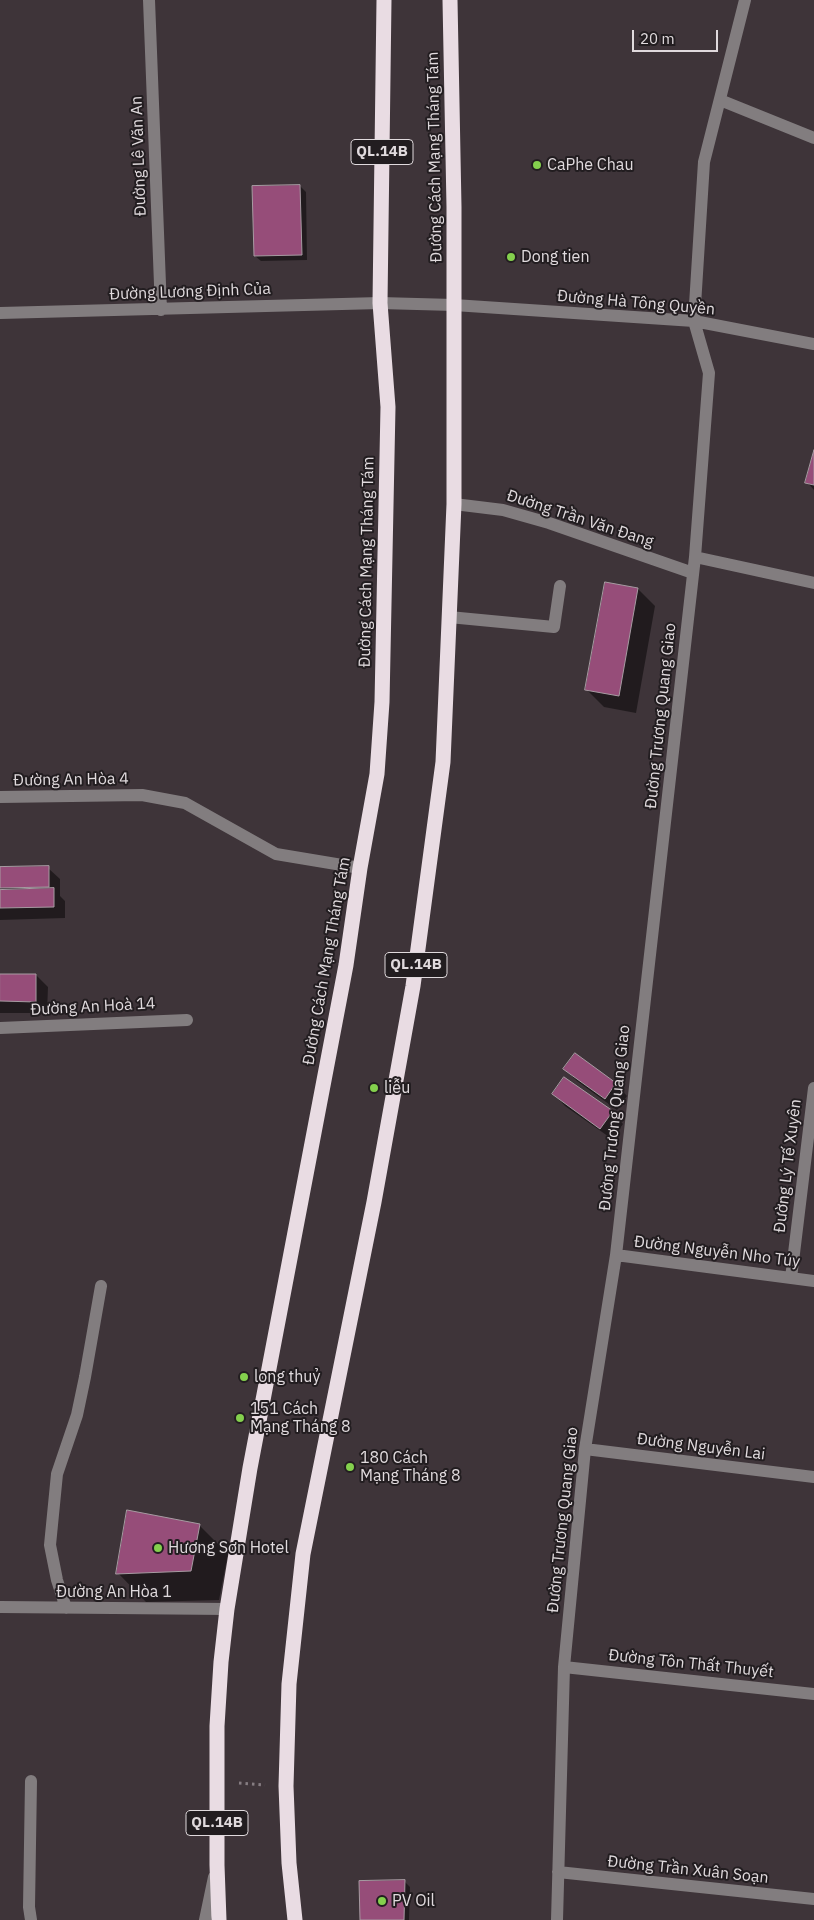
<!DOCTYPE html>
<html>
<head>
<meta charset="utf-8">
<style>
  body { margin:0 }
  #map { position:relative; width:814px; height:1920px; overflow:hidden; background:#3e3439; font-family:"IBM Plex Sans",sans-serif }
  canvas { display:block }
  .scale { position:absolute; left:632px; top:30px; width:86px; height:22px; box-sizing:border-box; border:2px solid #e0dadd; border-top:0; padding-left:6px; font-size:15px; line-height:18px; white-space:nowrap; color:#e0dadd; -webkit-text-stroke:4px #221d20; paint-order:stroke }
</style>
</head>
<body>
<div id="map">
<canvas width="814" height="1920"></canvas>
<div class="scale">20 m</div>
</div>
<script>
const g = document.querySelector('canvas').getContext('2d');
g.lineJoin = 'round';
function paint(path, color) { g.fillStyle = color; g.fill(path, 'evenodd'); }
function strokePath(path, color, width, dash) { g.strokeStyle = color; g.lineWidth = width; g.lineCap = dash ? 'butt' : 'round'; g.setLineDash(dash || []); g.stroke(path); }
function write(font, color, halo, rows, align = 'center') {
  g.font = font + ' "IBM Plex Sans",sans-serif'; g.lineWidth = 4; g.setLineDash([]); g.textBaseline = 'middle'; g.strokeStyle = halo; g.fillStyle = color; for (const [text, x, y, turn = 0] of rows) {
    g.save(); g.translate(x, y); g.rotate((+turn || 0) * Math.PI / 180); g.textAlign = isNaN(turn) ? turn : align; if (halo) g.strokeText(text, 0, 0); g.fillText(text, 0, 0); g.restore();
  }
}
paint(new Path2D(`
  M300,186L306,192L307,260L261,261L255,256Z
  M814,455V490L807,482Z
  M638,589L655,606L636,713L604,707L587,690Z
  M0,868H48L60,879V896L65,901V918L0,920Z
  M0,975H36L48,987L47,1013H0Z
  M575,1055L616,1084L627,1096L617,1110L577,1081L565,1069Z
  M554,1094L612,1112L623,1124L612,1139L565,1106Z
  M199,1525L228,1554L219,1600L146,1602L118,1573Z
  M404,1881L410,1887L409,1920H361Z`), '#0007');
const building = new Path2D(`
  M300,185L302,255L254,256L252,186Z
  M814,450V485L805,483Z
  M605,582L638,588L619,696L585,690Z
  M49,866V887L0,888V867Z
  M54,888V907L0,908V890Z
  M0,974H36V1002L0,1001Z
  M575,1053L616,1083L605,1099L563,1069Z
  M564,1077L613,1111L600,1129L552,1094Z
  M127,1510L200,1524L191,1571L116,1574Z
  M405,1880L404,1920H360L359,1881Z`);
paint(building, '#964d79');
strokePath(building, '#a79ba2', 1);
strokePath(new Path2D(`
  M239,1783L265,1785`), '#867d82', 3, [2.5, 4]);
strokePath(new Path2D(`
  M149,0L161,310
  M720,100L814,138
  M0,313L380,303L454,305L694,321L814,344
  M454,504L503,510L549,523L693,573
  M695,557L814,583
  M449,617L554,627L560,586
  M0,797L142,795L185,803L276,854L360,868
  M0,1028L187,1020
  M616,1255L814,1281
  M791,1278L814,1088
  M585,1449L814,1477
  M0,1607L227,1609
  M66,1608L57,1580L50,1545L57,1474L77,1415L85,1377L101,1286
  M564,1667L814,1694
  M558,1872L814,1899
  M31,1920L29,1907L31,1781
  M205,1920L214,1877
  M557,1920L564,1667L585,1449L616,1255L695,557L709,373L694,321L704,162L745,0`), '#827d7f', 12);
strokePath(new Path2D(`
  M219,1920L217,1865V1726L221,1662L227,1609L250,1468L346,965L360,868L377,774L382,702L388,407L380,303L384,0
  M295,1920L289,1863L286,1786L289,1684L303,1554L374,1202L413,986L443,762L454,504V207L450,0`), '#e9dce3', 15);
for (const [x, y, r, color] of [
  [537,165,5,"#84d04d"],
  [511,257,5,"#84d04d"],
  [374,1088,5,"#84d04d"],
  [244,1377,5,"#84d04d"],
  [240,1418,5,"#84d04d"],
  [350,1467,5,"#84d04d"],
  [158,1548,5,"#84d04d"],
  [382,1901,5,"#84d04d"]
]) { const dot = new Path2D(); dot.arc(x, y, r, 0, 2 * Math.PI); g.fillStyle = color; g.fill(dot); strokePath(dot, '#221d20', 2); }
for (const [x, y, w] of [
  [382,152,62],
  [416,965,62],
  [217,1823,62]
]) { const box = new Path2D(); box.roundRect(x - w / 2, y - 12.5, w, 25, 4); g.fillStyle = '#221d20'; g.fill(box); strokePath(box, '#e0dadd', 1); }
write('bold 15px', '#e0dadd', null, [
  ["QL.14B",382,152],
  ["QL.14B",416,965],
  ["QL.14B",217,1823]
]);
write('16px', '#e0dadd', '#221d20', [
  ["Đường Lê Văn An",139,156,-92],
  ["Đường Cách Mạng Tháng Tám",435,157,-91],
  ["Đường Lương Định Của",190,292,-2],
  ["Đường Hà Tông Quyền",636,303,5],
  ["Đường Trần Văn Đang",580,519,18],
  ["Đường Cách Mạng Tháng Tám",367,562,-89],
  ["Đường Trương Quang Giao",661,716,-84],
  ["Đường An Hòa 4",71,780,-1],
  ["Đường Cách Mạng Tháng Tám",327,961,-80],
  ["Đường An Hoà 14",93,1007,-3],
  ["Đường Trương Quang Giao",615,1118,-84],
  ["Đường Lý Tế Xuyên",788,1166,-83],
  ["Đường Nguyễn Nho Túy",717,1252,7],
  ["Đường Nguyễn Lai",701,1447,7],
  ["Đường Trương Quang Giao",563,1520,-84],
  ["Đường An Hòa 1",114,1592],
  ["Đường Tôn Thất Thuyết",691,1664,6],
  ["Đường Trần Xuân Soạn",688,1870,6]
]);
write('16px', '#e0dadd', '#221d20', [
  ["CaPhe Chau",547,165],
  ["Dong tien",521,257],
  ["liễu",384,1088],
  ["long thuỷ",254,1377],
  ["151 Cách",250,1409],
  ["Mạng Tháng 8",250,1427],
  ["180 Cách",360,1458],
  ["Mạng Tháng 8",360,1476],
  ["Hương Sơn Hotel",168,1548],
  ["PV Oil",392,1901]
], 'left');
</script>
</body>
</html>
